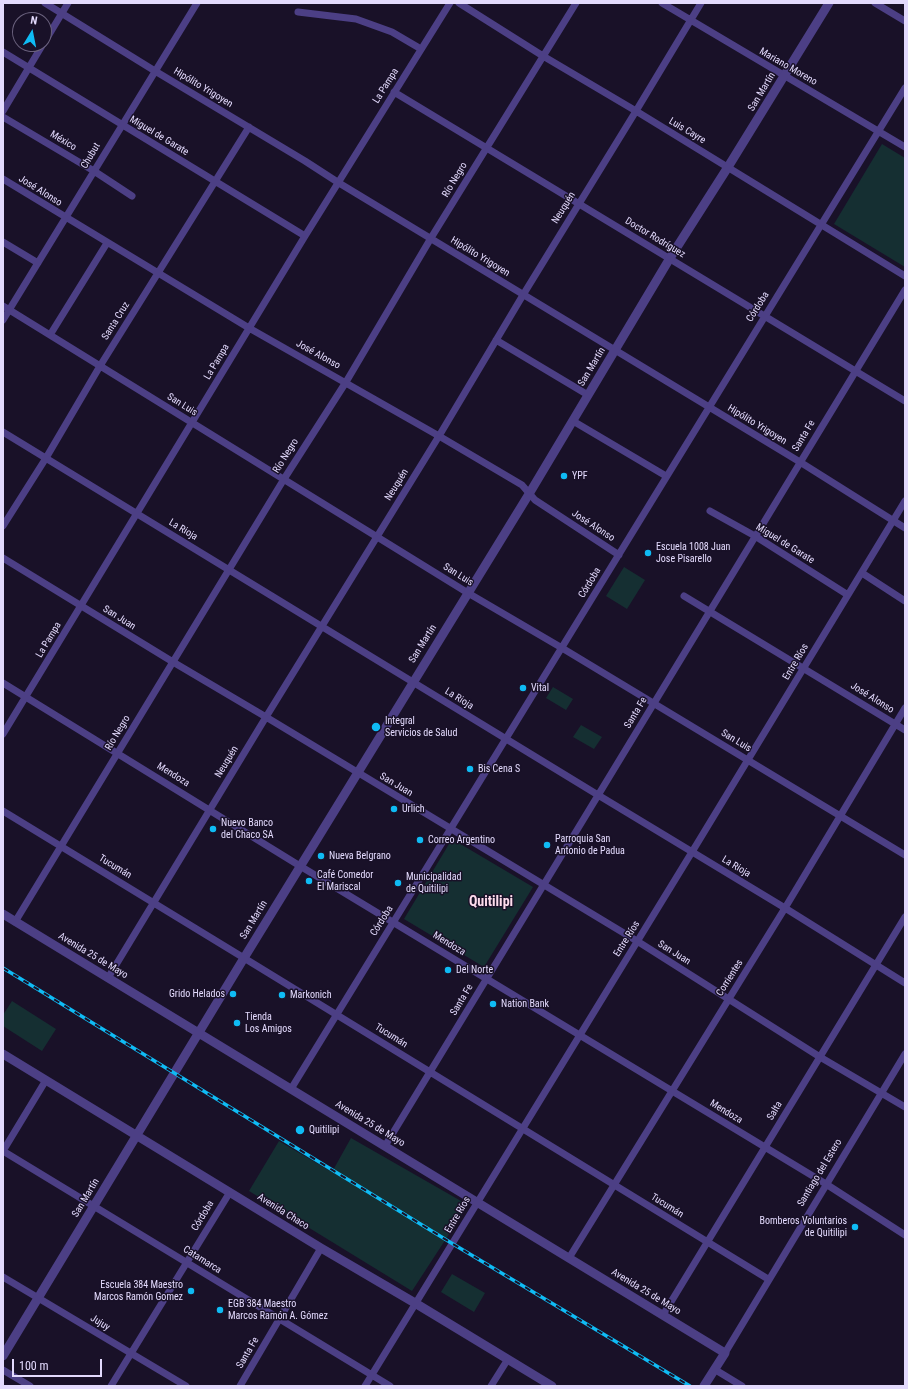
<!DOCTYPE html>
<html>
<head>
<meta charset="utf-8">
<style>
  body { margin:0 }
  #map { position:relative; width:908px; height:1389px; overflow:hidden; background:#191128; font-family:"Roboto Condensed",sans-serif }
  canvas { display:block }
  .frame { position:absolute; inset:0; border:4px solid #e3dafd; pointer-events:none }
  .north { position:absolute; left:12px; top:12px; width:40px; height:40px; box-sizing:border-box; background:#191128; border:1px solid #6a617d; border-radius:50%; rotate:10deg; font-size:11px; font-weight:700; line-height:16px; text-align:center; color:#e3dafd }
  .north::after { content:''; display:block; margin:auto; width:14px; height:18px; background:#0fbbf4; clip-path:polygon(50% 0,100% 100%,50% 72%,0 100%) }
  .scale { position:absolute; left:12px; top:1359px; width:90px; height:18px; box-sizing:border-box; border:2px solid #e3dafd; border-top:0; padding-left:5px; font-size:12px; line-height:14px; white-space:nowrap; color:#e3dafd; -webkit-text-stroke:3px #191128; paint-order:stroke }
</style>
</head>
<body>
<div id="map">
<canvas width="908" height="1389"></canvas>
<div class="frame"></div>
<div class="north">N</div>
<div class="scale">100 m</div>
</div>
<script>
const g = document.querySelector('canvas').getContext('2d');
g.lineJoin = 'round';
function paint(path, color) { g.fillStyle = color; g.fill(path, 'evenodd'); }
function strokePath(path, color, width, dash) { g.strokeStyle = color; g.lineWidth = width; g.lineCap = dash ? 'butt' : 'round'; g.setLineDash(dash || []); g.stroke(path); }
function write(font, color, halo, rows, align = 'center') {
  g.font = font + ' "Roboto Condensed",sans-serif'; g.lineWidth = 3; g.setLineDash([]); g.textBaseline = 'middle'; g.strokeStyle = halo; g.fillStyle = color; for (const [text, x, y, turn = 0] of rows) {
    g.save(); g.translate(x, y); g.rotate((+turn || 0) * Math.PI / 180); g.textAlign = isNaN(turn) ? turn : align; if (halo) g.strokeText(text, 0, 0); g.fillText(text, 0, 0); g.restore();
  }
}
paint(new Path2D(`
  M882,144L905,158V267L834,224Z
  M624,567L645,580L627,609L606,596Z
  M553,687L573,699L566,710L546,698Z
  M581,725L602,737L594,749L573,737Z
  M452,839L533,887L484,967L404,919Z
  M12,1001L56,1029L42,1051L3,1026V1015Z
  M351,1138L468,1205L412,1291L249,1191L279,1141L332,1172Z
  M452,1274L485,1293L474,1312L441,1292Z`), '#152f32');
strokePath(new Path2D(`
  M45,3L155,71L305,161L339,183L800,462L905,528
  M459,3L543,56L636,111L905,276
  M662,3L905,147
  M875,3L905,21
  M298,12L356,19L392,32L421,49
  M44,43L68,3
  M3,52L305,236
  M394,92L905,401
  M3,111L43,44
  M3,117L94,171L132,196
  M3,179L249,328L439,436L522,485L535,500L619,555
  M3,242L38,263
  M3,306L468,593L562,648L905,855
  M3,320L197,3
  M50,335L107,243
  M496,340L588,395
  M573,421L666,476
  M3,432L598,795L785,908L905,983
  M710,511L755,536L848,595
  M3,526L46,458L100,366L249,127
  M3,558L173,662L266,717L637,941L820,1057L905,1107
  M862,573L905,601
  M684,596L905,730
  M3,683L300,866L826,1184L905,1235
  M3,734L305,236L450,3
  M3,811L244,958L768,1279
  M15,922L284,479L346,382L431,238L576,3
  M108,978L266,717L439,436L523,295L636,111L701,3
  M291,1089L905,88
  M385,1146L905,290
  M3,1151L390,1386
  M3,1151L46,1080
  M569,1258L785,908L905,708
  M3,1277L186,1386
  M663,1315L905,917
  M725,1353L905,1054
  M714,1369L742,1386
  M3,1370L30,1386
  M111,1386L230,1192
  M240,1386L321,1248
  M365,1386L692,852L905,501
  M491,1386L508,1359`), '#4c3f85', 7);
strokePath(new Path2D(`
  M3,914L725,1353L704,1386
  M3,1054L321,1248L415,1303L552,1386
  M3,1356L244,958L529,494L670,258L728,167L829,3`), '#4c3f85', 9);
const rail = new Path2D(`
  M3,968L453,1244L690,1386`);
strokePath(rail, '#0fbbf4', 3.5);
strokePath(rail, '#191128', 2, [6]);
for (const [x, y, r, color] of [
  [564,476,4,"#0fbbf4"],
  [648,553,4,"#0fbbf4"],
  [523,688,4,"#0fbbf4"],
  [376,727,5,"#0fbbf4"],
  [470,769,4,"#0fbbf4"],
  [394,809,4,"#0fbbf4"],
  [213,829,4,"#0fbbf4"],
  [420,840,4,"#0fbbf4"],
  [547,845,4,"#0fbbf4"],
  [321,856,4,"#0fbbf4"],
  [309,881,4,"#0fbbf4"],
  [398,883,4,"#0fbbf4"],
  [448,970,4,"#0fbbf4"],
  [233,994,4,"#0fbbf4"],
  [282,995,4,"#0fbbf4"],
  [493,1004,4,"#0fbbf4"],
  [237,1023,4,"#0fbbf4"],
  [300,1130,5,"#0fbbf4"],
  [855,1227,4,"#0fbbf4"],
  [191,1291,4,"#0fbbf4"],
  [220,1310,4,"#0fbbf4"]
]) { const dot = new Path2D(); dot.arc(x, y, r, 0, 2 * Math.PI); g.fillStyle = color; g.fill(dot); strokePath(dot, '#191128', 1.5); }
write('10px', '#e3dafd', '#191128', [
  ["Mariano Moreno",788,67,30],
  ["La Pampa",386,86,-58],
  ["Hipólito Yrigoyen",203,88,31],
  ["San Martín",762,92,-59],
  ["Luis Cayre",687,131,31],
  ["Miguel de Garate",159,136,31],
  ["México",63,141,31],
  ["Chubut",91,156,-59],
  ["Río Negro",455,180,-59],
  ["José Alonso",40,191,32],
  ["Neuquén",564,208,-58],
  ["Doctor Rodríguez",655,238,31],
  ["Hipólito Yrigoyen",480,257,31],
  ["Córdoba",758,307,-58],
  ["Santa Cruz",116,321,-58],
  ["José Alonso",318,355,29],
  ["La Pampa",217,362,-59],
  ["San Martín",592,367,-59],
  ["San Luis",182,405,32],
  ["Hipólito Yrigoyen",757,425,31],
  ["Santa Fe",804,436,-59],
  ["Río Negro",286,456,-58],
  ["Neuquén",397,485,-58],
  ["José Alonso",593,526,33],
  ["La Rioja",183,530,31],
  ["Miguel de Garate",785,544,32],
  ["San Luis",458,575,32],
  ["Córdoba",590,583,-59],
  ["San Juan",119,618,32],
  ["La Pampa",49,640,-59],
  ["San Martín",423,644,-58],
  ["Entre Ríos",796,662,-59],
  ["José Alonso",872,698,32],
  ["La Rioja",459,699,32],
  ["Santa Fe",636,713,-59],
  ["Río Negro",118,733,-59],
  ["San Luis",736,741,31],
  ["Neuquén",227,762,-59],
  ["Mendoza",173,775,32],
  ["San Juan",396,785,31],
  ["Tucumán",115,867,31],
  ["La Rioja",736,867,31],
  ["San Martín",254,920,-59],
  ["Córdoba",382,921,-58],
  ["Entre Ríos",627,939,-58],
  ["Mendoza",449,944,31],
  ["San Juan",674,953,32],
  ["Avenida 25 de Mayo",93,956,31],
  ["Corrientes",730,978,-58],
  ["Santa Fe",462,1000,-59],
  ["Tucumán",391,1036,32],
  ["Salta",775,1111,-59],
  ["Mendoza",726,1112,31],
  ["Avenida 25 de Mayo",370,1124,31],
  ["Santiago del Estero",820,1173,-59],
  ["San Martín",86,1198,-59],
  ["Tucumán",667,1206,32],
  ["Avenida Chaco",283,1212,32],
  ["Entre Ríos",458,1215,-59],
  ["Córdoba",203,1216,-59],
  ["Catamarca",202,1260,32],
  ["Avenida 25 de Mayo",646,1292,31],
  ["Jujuy",100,1323,31],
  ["Santa Fe",248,1353,-60]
]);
write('10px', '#e3dafd', '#191128', [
  ["YPF",572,476],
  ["Escuela 1008 Juan",656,547],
  ["Jose Pisarello",656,559],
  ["Vital",531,688],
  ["Integral",385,721],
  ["Servicios de Salud",385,733],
  ["Bis Cena S",478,769],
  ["Urlich",402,809],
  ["Nuevo Banco",221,823],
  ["del Chaco SA",221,835],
  ["Parroquia San",555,839],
  ["Antonio de Padua",555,851],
  ["Correo Argentino",428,840],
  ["Nueva Belgrano",329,856],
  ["Café Comedor",317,875],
  ["El Mariscal",317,887],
  ["Municipalidad",406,877],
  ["de Quitilipi",406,889],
  ["Del Norte",456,970],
  ["Grido Helados",225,994,"right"],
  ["Markonich",290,995],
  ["Nation Bank",501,1004],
  ["Tienda",245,1017],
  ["Los Amigos",245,1029],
  ["Quitilipi",309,1130],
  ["Bomberos Voluntarios",847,1221,"right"],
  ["de Quitilipi",847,1233,"right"],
  ["Escuela 384 Maestro",183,1285,"right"],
  ["Marcos Ramón Gomez",183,1297,"right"],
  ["EGB 384 Maestro",228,1304],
  ["Marcos Ramón A. Gómez",228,1316]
], 'left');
write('bold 14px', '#fddcec', '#191128', [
  ["Quitilipi",491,902]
]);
</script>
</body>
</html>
